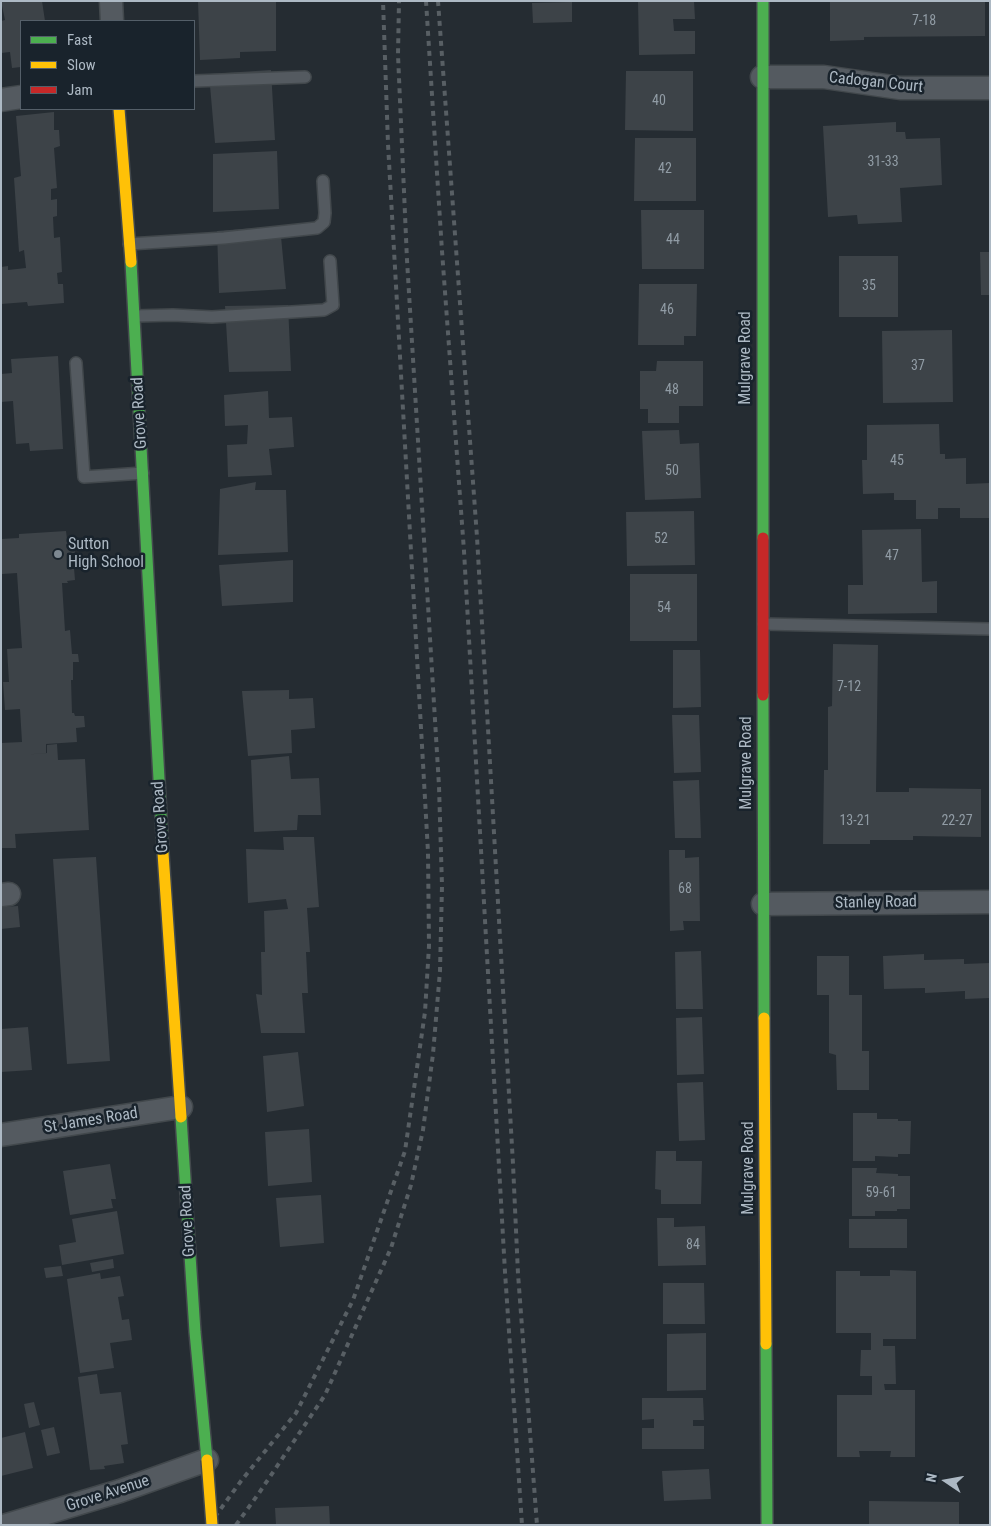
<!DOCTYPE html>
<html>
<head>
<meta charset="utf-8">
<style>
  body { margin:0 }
  #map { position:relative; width:991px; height:1526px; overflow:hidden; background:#252c32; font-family:"Roboto Condensed",sans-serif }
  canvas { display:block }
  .frame { position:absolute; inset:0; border:2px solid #adb9c4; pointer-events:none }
  .legend { position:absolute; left:20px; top:20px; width:175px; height:90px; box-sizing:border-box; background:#19232c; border:1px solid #545f69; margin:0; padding:6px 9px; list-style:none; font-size:15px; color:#adb9c4 }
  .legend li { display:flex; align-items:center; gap:10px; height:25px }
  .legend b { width:25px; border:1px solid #545f69 }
  .north { position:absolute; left:921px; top:1456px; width:50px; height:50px; -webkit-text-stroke:4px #19232c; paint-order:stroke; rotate:282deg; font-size:14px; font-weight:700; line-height:20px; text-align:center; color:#adb9c4 }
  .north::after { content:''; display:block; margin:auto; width:18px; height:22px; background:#adb9c4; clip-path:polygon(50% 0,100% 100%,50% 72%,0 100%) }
</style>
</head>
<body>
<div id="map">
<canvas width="991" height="1526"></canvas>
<div class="frame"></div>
<ul class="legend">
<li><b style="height:6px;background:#4caf50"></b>Fast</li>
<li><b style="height:6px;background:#ffc107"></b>Slow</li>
<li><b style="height:6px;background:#c62828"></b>Jam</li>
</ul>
<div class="north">N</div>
</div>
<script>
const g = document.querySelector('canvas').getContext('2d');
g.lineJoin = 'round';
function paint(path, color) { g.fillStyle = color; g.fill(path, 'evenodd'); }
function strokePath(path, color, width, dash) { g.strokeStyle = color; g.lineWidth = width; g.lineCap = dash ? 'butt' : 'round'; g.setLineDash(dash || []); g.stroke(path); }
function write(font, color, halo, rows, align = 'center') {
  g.font = font + ' "Roboto Condensed",sans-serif'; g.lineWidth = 5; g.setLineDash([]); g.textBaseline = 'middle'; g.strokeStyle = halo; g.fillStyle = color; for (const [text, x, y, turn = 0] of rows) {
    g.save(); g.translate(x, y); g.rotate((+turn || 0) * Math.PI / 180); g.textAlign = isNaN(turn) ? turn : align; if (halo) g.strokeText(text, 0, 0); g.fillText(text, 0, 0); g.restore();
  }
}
paint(new Path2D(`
  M1,1H42L45,21H21V67L12,68L10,52L1,53V21L5,20Z
  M198,1H276V51L240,52V58L200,60Z
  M638,1H694L695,19H673L674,31H695V54L639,55Z
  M830,1H985V36L864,37V40L830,41Z
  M572,2V22L533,23L532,3Z
  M271,70L275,140L215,143L209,74Z
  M626,71H693V131L625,130Z
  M54,112V130H59L60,146L54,148L57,188L51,189V200L57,199V216L53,217L54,238L60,237L62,272L57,273L58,284H63L64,303L28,306L27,302L1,304V267L8,266V270L26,268L24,250L19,252L14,178L21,176L16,116Z
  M896,122V132H905L906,139L940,138L942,185L900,188L902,222L858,224L857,215L828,217L823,126Z
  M635,138H696V201H634Z
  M277,151L279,209L213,212V154Z
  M641,210H704V269H642Z
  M280,226L286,289L219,293L217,231Z
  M980,252H990V295H981Z
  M839,256H898V317H839Z
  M639,284H697L696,336H684V345H638Z
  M288,305L291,371L229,372L225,306Z
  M952,330L953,402L883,403L882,331Z
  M58,356L63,449L30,451L29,443L16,444L13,401L1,402V374L12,373L11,359Z
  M657,361H703V406H679V423H648V409H640V371H656Z
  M268,391L269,418L292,417L294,447L269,449L272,475L228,477L227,445L247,444L248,425L225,426L224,395Z
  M939,424L940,454H945V459L966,458V484L990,483V518H960V508H938V519H916V500H894V493L863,494L862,460H867V425Z
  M679,430L680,444L699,443L701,498L645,500L642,431Z
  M256,482L255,490H286L288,552L218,555L220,489Z
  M694,511L695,565L627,566L626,512Z
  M921,529L922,582L937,581V613L848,614V585H863L862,530Z
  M66,531L67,539H74L75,553H67V555H73L74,565H67V569L74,568L75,580L67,581L68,583H62L65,631L70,630L72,654H78L79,662H73V680H71L72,713H74L75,716H84L85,727L76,728L77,742L46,744V753L22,755L47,753V745L57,744L58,760L85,759L89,830L15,834L16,848H1V743L22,742L20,709L5,710L3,682H9L7,649L22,648L17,573L2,574L1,539L19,538V534Z
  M293,560V602L222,606L219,565Z
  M630,574H697V641H630Z
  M833,644L878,645L876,792H909V788L981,789V837L913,836V840H870V844H823L824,770H828V707L832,706Z
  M673,650H700L701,707L673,708Z
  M289,690V699L313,698L315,728L291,730L292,753L248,756L242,691Z
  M672,715H699L701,772L674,773Z
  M289,756L291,779L319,778L321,815H298L297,830L254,832L251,760Z
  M699,780L701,838H675L673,781Z
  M283,837H314L319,907L307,908L310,952H306L308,993H302L305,1033H261L256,994L262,995L261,952H265L264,911L288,909L286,899L248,903L246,849L284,850Z
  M669,850H685V858L699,857L700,921H683L684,930L670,931Z
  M96,857L110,1061L67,1064L53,859Z
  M18,906L20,927L1,929V907Z
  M701,951L703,1009H676L675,952Z
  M924,954V960L964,959V964L990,963V998L965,999V991L925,993V988L884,989L883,956Z
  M817,956H849V995H862V1051H869V1090H837L836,1055L829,1053V995H817Z
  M702,1017L704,1074L677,1075L676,1018Z
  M28,1027L32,1070L1,1072V1029Z
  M298,1052L304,1106L267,1112L263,1056Z
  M703,1082L705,1140L679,1141L677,1083Z
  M853,1113H877V1119H898V1121H911L910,1154H898V1157L875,1156V1161H853Z
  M309,1129L312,1182L268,1186L265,1132Z
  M656,1151H676V1161H702L701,1204H661V1190L655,1189Z
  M110,1164L116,1199H111L113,1208L70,1215L63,1171Z
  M852,1168H877L876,1173L898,1174V1176H910V1209H897V1211H875V1216H852Z
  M321,1195L324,1243L280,1247L276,1198Z
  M117,1211L124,1254L62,1265L59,1245L76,1242L72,1219Z
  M657,1218H674V1227L705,1226L706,1265L658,1266Z
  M849,1219H907V1248H849Z
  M113,1259L114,1268L92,1272L90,1263Z
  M61,1266L63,1276L46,1278L44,1268Z
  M890,1270L916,1271V1339H883V1346H895L896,1384H884L885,1390H915V1457H890L891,1451H859L860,1457H837V1395H872V1376H860L861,1350H871V1333H836V1271H860V1276H890Z
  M100,1273L101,1279L120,1276L124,1296L118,1297L122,1320L129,1319L132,1340L110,1343L114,1368L80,1373L67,1279Z
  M663,1283H704L705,1324H663Z
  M706,1333V1390L667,1391V1334Z
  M97,1374L100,1394L121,1392L128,1444L121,1445L124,1463L104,1466L105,1469L90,1470L78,1377Z
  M642,1398H703L704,1420H693V1426H704V1449H642V1428H654V1419L642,1420Z
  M34,1402L40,1425L29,1428L24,1404Z
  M54,1427L60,1453L47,1456L41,1430Z
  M25,1432L33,1468L1,1476V1438Z
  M709,1469L711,1499L664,1501L662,1471Z
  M869,1501L959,1502V1525H869Z
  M329,1506L330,1525H276L275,1508Z`), '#3d4348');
const lane = new Path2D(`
  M194,81L305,77
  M129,244L224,238L317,228L324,222L325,213L323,181
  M135,316L173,315L212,317L324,310L333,305L330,261
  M76,363L84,477L143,473
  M763,624L990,629`);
const street = new Path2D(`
  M111,1L112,21
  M762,77H824L900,88H990
  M1,100L21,97
  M1,895L9,894
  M763,904L990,902
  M1,1135L181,1107
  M7,1525L120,1491L207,1460`);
const fast = new Path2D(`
  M763,1V538
  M131,262L163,853
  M763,695L764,1018
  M181,1117L195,1332L207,1460
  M766,1344L767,1525`);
const slow = new Path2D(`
  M119,109L131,262
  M163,853L181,1117
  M764,1018L766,1344`);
const jam = new Path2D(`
  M763,538V695`);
strokePath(lane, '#42484c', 14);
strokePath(street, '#42484c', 25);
strokePath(fast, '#42484c', 14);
strokePath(slow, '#42484c', 14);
strokePath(jam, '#42484c', 14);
strokePath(lane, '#545a60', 11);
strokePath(street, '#545a60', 22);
strokePath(fast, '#4caf50', 11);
strokePath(slow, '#ffc107', 11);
strokePath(jam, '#c62828', 11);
strokePath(new Path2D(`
  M426,1L442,251L464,551L505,1272L522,1525
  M438,1L477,537L513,1164L518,1274L537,1525
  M209,1525L241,1481L296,1413L353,1300L405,1151L425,1012L429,946L428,852L388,144L383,1
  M236,1525L259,1493L325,1395L391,1248L411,1185L423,1130L433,1054L440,971L442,886L439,786L407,260L398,55L399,1`), '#585f64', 4, [5, 5]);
const slowBridge = new Path2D(`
  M207,1460L212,1525`);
strokePath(slowBridge, '#42484c', 14, []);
strokePath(slowBridge, '#ffc107', 11);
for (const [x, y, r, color] of [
  [58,554,5,"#7d8891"]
]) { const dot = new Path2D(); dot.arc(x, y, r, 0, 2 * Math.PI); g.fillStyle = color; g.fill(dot); strokePath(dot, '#19232c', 2); }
write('14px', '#919ca5', null, [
  ["7-18",924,21],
  ["40",659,101],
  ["31-33",883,162],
  ["42",665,169],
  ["44",673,240],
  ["35",869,286],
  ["46",667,310],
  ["37",918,366],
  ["48",672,390],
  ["45",897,461],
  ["50",672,471],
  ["52",661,539],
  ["47",892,556],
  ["54",664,608],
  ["7-12",849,687],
  ["13-21",855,821],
  ["22-27",957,821],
  ["68",685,889],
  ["59-61",881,1193],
  ["84",693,1245]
]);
write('16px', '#adb9c4', '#19232c', [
  ["Cadogan Court",876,83,6],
  ["Mulgrave Road",746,358,-90],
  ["Grove Road",140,413,-93],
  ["Mulgrave Road",747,763,-90],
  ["Grove Road",161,817,-94],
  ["Stanley Road",876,903,-1],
  ["St James Road",91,1121,-9],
  ["Mulgrave Road",749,1168,-90],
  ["Grove Road",188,1221,-93],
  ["Grove Avenue",108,1494,-18]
]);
write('16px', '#adb9c4', '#19232c', [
  ["Sutton",68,545],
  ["High School",68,563]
], 'left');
</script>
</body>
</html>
